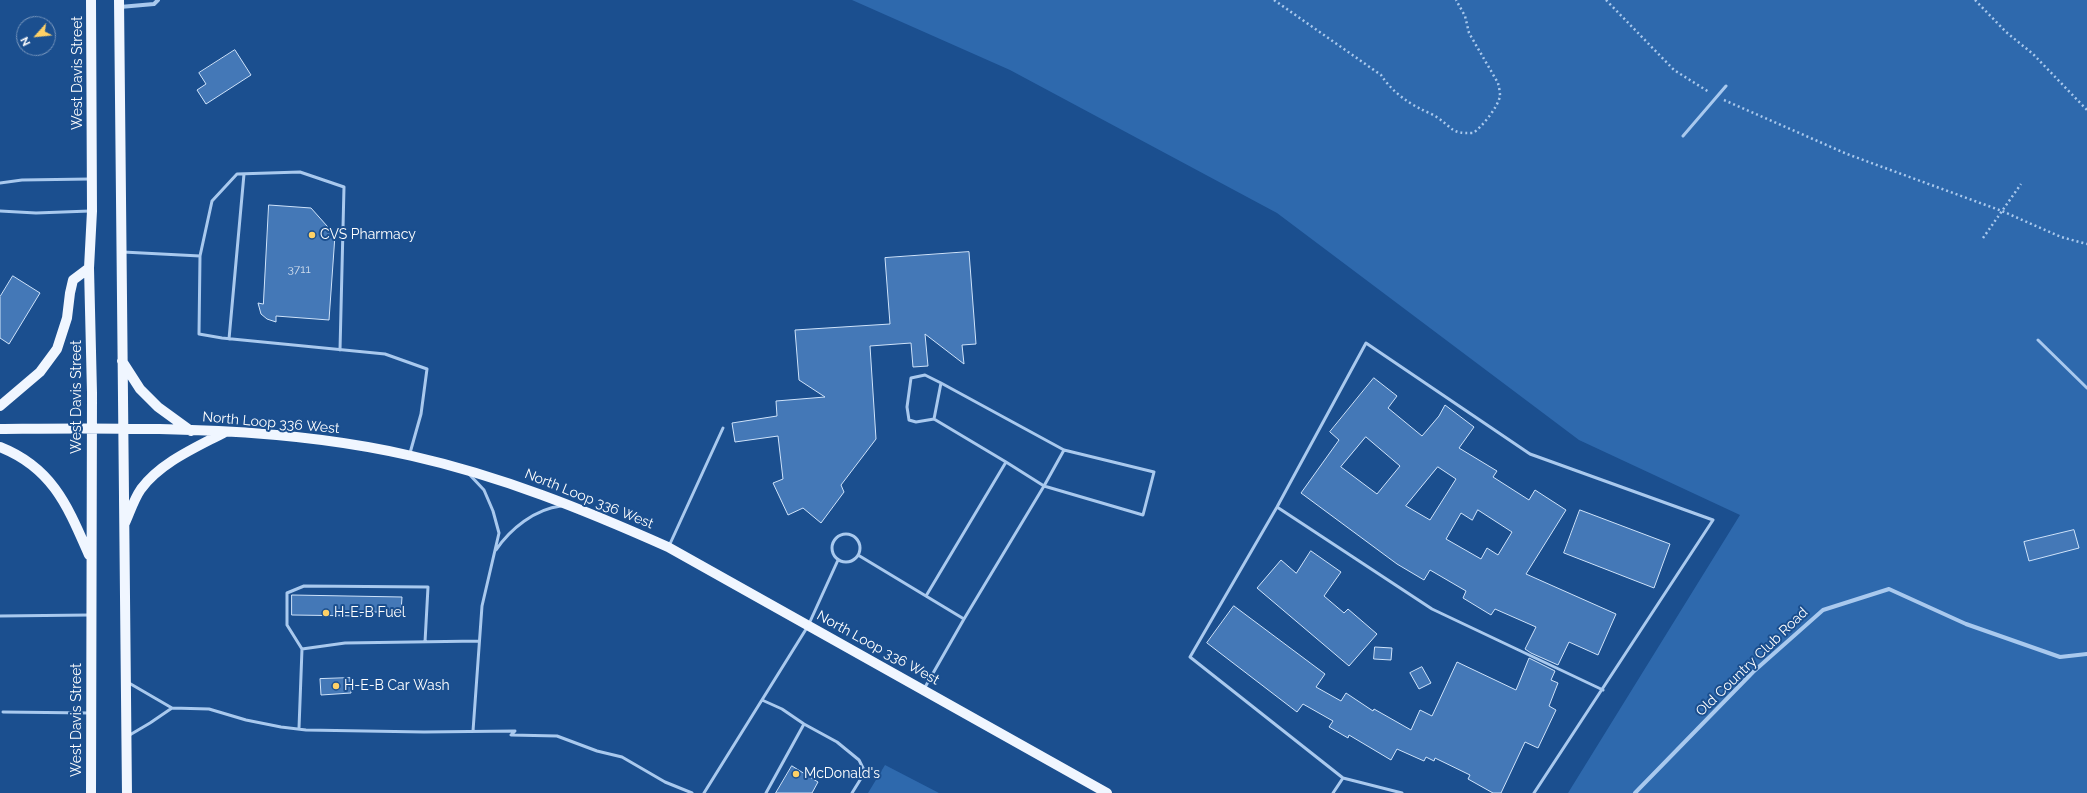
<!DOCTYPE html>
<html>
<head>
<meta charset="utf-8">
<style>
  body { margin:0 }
  #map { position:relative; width:2087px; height:793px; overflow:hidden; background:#1b4f8f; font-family:Raleway,sans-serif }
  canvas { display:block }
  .north { position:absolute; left:16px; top:16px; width:40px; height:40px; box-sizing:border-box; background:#1b4f8f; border:1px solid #7695bc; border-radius:50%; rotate:243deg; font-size:11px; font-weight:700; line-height:16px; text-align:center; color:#fff }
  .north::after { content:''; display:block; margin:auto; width:14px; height:18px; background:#ffd166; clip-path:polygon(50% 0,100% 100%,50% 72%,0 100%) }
</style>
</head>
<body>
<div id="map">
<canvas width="2087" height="793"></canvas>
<div class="north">N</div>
</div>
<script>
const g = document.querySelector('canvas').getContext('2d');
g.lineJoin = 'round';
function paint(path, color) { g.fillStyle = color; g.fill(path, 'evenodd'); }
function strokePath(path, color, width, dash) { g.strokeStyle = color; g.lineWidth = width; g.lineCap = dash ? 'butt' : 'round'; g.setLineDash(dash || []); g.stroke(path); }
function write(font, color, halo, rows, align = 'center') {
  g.font = font + ' Raleway,sans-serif'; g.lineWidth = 4; g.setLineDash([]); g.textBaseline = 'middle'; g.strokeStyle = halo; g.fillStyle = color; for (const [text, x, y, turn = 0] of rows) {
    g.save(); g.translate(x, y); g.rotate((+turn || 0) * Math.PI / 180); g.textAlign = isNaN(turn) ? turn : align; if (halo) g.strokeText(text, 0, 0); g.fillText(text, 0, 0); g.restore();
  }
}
paint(new Path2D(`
  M852,0H2087V793H1568L1740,515L1579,440L1277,213L1010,70Z
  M885,765L939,793H868Z`), '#2e69ad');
const building = new Path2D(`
  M235,50L251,75L206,104L197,90L206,84L199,73Z
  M269,205L311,208L335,235L329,320L276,316V322L267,319L261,314L258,303L263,304Z
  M969,252L976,344L962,345L964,364L925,334L928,366L913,367L911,343L870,346L876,439L841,485L844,492L821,523L803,508L788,515L773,483L783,479L778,436L735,442L732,423L777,416L776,401L825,397L799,380L795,330L890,324L885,258Z
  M13,276L40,293L9,344L0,338V297Z
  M1374,378L1397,396L1388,408L1422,436L1439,416L1445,405L1474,427L1459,448L1497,471L1493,477L1529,500L1535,490L1566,510L1526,574L1616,614L1598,655L1569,642L1558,665L1531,653L1525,649L1536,627L1495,609L1491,615L1463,598L1466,591L1430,570L1424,580L1397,564L1301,493L1339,440L1330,432ZM1366,437L1400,466L1377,494L1341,467ZM1438,467L1456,479L1430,520L1406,506ZM1478,510L1512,532L1498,555L1487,548L1481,559L1446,539L1461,513L1472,520Z
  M1580,510L1670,544L1654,588L1564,553Z
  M2074,530L2079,548L2029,561L2024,542Z
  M1311,551L1341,572L1324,596L1344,613L1348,609L1377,634L1349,666L1257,588L1281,560L1296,573Z
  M292,595L402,597L401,612H361V616L292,615Z
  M1234,606L1325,674L1316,687L1341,701L1346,693L1373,711L1374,709L1411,730L1420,710L1432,716L1457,662L1516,690L1529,658L1555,671L1551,680L1558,683L1549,706L1556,710L1538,748L1525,742L1501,793H1493L1468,779L1470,775L1435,758L1434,761L1426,757L1424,761L1397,749L1391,760L1349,735L1348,738L1329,727L1333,721L1303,704L1297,712L1207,643Z
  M1375,647L1392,648L1391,660L1374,659Z
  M1422,667L1431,683L1419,689L1410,673Z
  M350,678L351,693L321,695L320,679Z
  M792,766L818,782L812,793H776Z`);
paint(building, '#4478b7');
strokePath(building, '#cfe3fa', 1);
strokePath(new Path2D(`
  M1274,0L1381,75C1390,89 1406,102 1421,109C1426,112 1433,114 1438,118C1453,128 1451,134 1473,133C1482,127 1498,107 1500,96C1500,92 1499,87 1498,83L1469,33L1465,16L1456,0
  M1606,0L1674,70L1709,92
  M1975,0L2006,32L2033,54L2087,110
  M1724,100L1847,154L2002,211L2061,237L2087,244
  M1983,238L2021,184`), '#a9c9ee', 2.5, [2, 3]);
strokePath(new Path2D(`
  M1683,136L1726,86
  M0,183L22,180L90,179
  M0,211L36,213L90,211
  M123,252L200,256
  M229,339L244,174
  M2038,340L2087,388
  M340,350L344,187L300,172L237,174L212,201L200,256L199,334L222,338L385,354L427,369L421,414L410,453
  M934,419L916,422L909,420L907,407L911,378L925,375L941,383
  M1006,462L934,419L941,383L1064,450L1154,472L1143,515L1044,486L1064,450
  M469,474L484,490L493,511L499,533L482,606L473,731
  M1277,507L1432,609L1603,690
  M832 548a14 14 0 1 1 28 0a14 14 0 1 1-28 0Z
  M669,546L723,428
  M496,550C510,529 535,509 561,506
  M858,555L964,619L924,689
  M926,596L1006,462L1044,486L964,619
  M0,616L89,615
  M302,649L287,625V593L304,586L428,587L425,642
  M762,700L782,709L804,724L837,742L859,760L865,772L852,793
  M172,708L209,709L246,720L281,727L306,730L424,732L515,731L511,735L557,736L597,751L622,757L665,782L692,793
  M3,712L89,713
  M299,728L302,649L345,643L479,641
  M128,736L150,723L172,708L129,683
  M704,793L808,626L838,560
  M766,793L804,724
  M1333,793L1343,778
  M1402,793L1343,778L1190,657L1277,507L1366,343L1530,454L1713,520L1534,793`), '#a9c9ee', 3);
strokePath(new Path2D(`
  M120,7L154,4L158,0
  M1635,793L1753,672L1823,610L1889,589L1966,624L2060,657L2087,654`), '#a9c9ee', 4);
strokePath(new Path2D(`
  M119,0L127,793
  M122,361L140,389L158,407L191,431
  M0,406L40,372L57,349L67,318L70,293L73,280L89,268
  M0,429C136,428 279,425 412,456C501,476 585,510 668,547L1107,793
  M0,447C53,468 68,507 89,555
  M125,523C130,512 134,499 141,489C161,462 197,447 225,432
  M91,793L92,393L89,268L92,211L91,0`), '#f0f6ff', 10);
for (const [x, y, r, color] of [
  [312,235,4,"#ffd166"],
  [326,613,4,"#ffd166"],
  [336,686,4,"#ffd166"],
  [796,774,4,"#ffd166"]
]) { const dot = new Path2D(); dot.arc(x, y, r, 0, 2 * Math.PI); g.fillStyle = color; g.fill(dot); strokePath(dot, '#1b4f8f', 1.5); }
write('12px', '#d0dded', null, [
  ["3711",299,269]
]);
write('14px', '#fff', '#1b4f8f', [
  ["West Davis Street",78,73,-90],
  ["West Davis Street",77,397,-90],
  ["North Loop 336 West",271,423,5],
  ["North Loop 336 West",589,499,22],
  ["North Loop 336 West",878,648,29],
  ["Old Country Club Road",1752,662,-44],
  ["West Davis Street",77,720,-90]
]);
write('14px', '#fff', '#1b4f8f', [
  ["CVS Pharmacy",320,235],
  ["H-E-B Fuel",334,613],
  ["H-E-B Car Wash",344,686],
  ["McDonald's",804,774]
], 'left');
</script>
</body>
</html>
